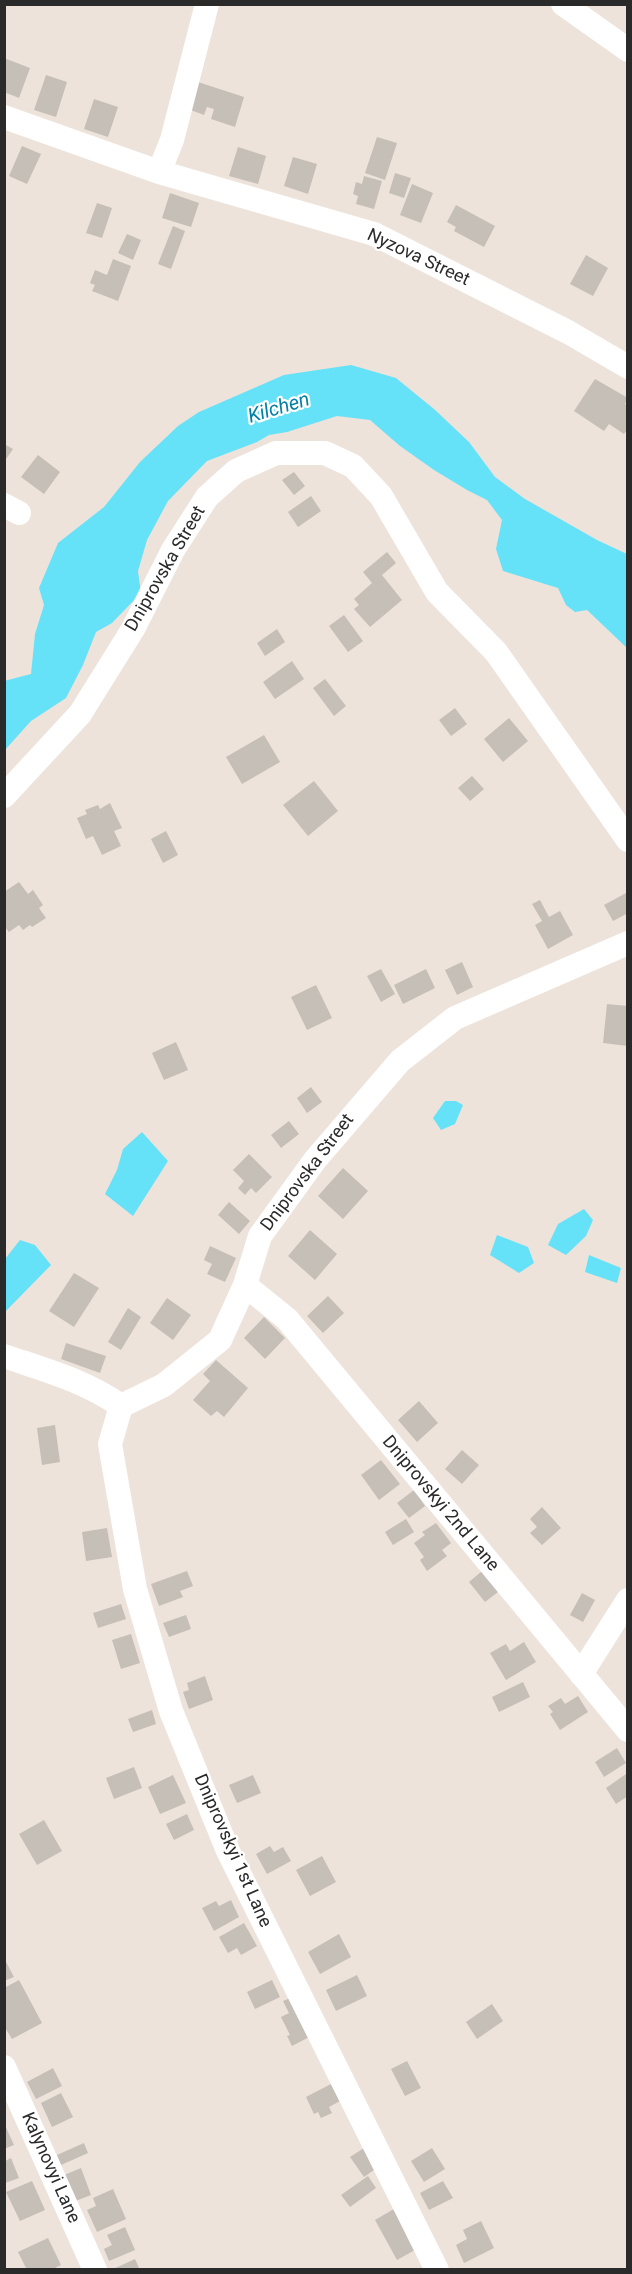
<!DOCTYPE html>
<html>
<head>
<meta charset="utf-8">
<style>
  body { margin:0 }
  #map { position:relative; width:632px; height:2274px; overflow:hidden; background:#ede3db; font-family:Roboto,sans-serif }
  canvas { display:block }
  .frame { position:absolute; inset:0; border:6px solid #2a2a2a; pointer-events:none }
</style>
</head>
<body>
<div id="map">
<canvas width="632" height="2274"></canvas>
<div class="frame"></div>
</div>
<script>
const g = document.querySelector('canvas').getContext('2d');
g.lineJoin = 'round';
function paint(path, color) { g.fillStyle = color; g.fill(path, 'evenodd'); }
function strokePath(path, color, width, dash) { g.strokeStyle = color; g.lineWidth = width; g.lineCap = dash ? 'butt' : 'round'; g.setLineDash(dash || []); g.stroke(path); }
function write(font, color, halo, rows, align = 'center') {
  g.font = font + ' Roboto,sans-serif'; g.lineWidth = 4.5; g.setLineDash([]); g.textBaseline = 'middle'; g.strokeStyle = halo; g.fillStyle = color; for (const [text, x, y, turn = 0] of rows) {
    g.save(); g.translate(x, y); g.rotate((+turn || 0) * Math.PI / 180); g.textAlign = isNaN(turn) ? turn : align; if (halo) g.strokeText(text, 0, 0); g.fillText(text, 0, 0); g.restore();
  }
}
paint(new Path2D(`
  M351,365L396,378L434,409L469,442L495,477L525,499L597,540L627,554V648L587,610L575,612L566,605L558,588L503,571L496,549L502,520L487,500L467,490L434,470L400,446L370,420L337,416L287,432L269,435L257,442L207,461L168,501L147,540L138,571L141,593L112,623L96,632L83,665L66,698L31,721L5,750L4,681L31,674L35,634L44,605L39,588L58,543L104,507L140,462L178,426L199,412L284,375Z
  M445,1101H456L463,1105L455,1124L441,1130L433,1118Z
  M142,1132L168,1161L133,1216L105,1194L117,1170L123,1149Z
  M584,1209L593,1220L586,1236L566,1255L548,1245L558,1224Z
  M497,1235L528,1247L534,1263L519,1273L490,1255Z
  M20,1240L35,1245L51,1265L5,1312V1259Z
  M589,1255L621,1268L617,1283L585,1272Z`), '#65e2f8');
paint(new Path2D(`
  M4,58L30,68L19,98L4,92Z
  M46,75L67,82L56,117L34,110Z
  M198,82L244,97L235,127L211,119L214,109L207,107L204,115L188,109Z
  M94,99L118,107L108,137L84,129Z
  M377,137L397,143L385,180L365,173Z
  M22,146L41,154L27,184L9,176Z
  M238,147L266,156L258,184L229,176Z
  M293,157L317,164L308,194L284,186Z
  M395,173L411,178L404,198L389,193Z
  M364,176L382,181L374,209L356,204L358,196L353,194L356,182L362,184Z
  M412,184L433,193L421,223L400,215Z
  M170,193L199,203L191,227L162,218Z
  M97,203L112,208L102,238L86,233Z
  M456,205L495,226L484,247L454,231L456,227L447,222Z
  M173,226L185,231L171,269L158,264Z
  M127,234L141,240L133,260L118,253Z
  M586,255L608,268L593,296L570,284Z
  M113,259L131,266L118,301L92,291L95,285L90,283L95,270L107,275Z
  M595,379L628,398L625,404L628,406V429L624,434L609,424L604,431L574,411Z
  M4,444L13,449L4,462Z
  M38,455L60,472L44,494L21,477Z
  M294,472L305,486L294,495L282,480Z
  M311,496L321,511L298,527L288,512Z
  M387,552L396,563L382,575L402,600L370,627L354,609L359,605L354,599L372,583L363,572Z
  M344,615L363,641L348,652L329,626Z
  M277,629L285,642L265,656L257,643Z
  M292,661L304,679L275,699L263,682Z
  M325,679L346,706L334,716L313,688Z
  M455,708L467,724L451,736L439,720Z
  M509,718L528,741L503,762L484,739Z
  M264,735L280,762L242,784L226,757Z
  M472,776L484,789L470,801L458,788Z
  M314,781L338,811L308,836L283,805Z
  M110,803L122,828L114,831L121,846L102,855L93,836L86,839L77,818L87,814L85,810L98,805L100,809Z
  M166,831L178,855L163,863L151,839Z
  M19,882L28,894L33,890L43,905L39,908L46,918L32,927L30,925L23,930L19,925L9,932L4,926V892Z
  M628,892V913L613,921L604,905Z
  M540,900L549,917L560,911L573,935L548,949L535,925L542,921L532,904Z
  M462,962L473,987L457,995L445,970Z
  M381,969L395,994L381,1002L367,976Z
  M426,969L435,988L403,1004L394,985Z
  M316,985L332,1018L307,1030L291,997Z
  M607,1004L628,1006V1046L603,1043Z
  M176,1042L188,1070L164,1080L152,1053Z
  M311,1087L322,1102L307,1113L297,1098Z
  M289,1121L299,1134L281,1148L271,1135Z
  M249,1154L272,1177L256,1193L251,1188L245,1195L238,1188L244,1181L233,1170Z
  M343,1168L368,1191L343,1219L318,1196Z
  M229,1202L250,1221L239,1234L218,1215Z
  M310,1230L337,1254L315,1280L288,1256Z
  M210,1246L236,1258L225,1282L207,1274L212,1264L204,1260Z
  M74,1273L99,1288L74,1327L49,1311Z
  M328,1296L344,1313L323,1333L307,1316Z
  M167,1298L191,1315L173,1340L150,1323Z
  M128,1308L141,1317L121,1350L108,1342Z
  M264,1317L285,1338L265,1359L244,1338Z
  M66,1343L106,1356L100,1373L61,1359Z
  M216,1360L248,1388L224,1417L217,1411L211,1416L193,1400L210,1381L203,1374Z
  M419,1401L438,1423L417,1442L398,1420Z
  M55,1425L60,1462L42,1465L37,1428Z
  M462,1450L479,1465L462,1484L445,1469Z
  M381,1460L400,1484L379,1500L361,1475Z
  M414,1490L425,1506L409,1518L397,1503Z
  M542,1507L561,1528L542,1545L530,1533L537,1527L530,1519Z
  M406,1519L414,1532L393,1545L385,1532Z
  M436,1523L451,1543L442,1550L447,1556L427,1571L420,1560L424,1557L414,1543L425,1535L422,1532Z
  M107,1528L112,1557L86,1561L82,1532Z
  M187,1571L193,1586L180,1591L183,1597L159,1606L151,1584Z
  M482,1571L498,1592L485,1602L469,1582Z
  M582,1593L595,1600L583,1622L570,1615Z
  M121,1604L126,1619L98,1628L93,1613Z
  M186,1615L191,1629L169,1637L163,1623Z
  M131,1634L140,1663L121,1669L112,1640Z
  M524,1642L536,1662L506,1680L490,1653L506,1644L510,1651Z
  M205,1676L213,1700L189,1709L183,1692L189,1690L187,1683Z
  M523,1682L530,1697L499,1712L492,1697Z
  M578,1696L588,1712L560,1730L550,1714L553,1712L548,1706L561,1698L565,1704Z
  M152,1710L156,1724L133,1732L128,1719Z
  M617,1748L626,1763L604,1777L595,1762Z
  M134,1767L142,1788L114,1799L106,1778Z
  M626,1774L628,1796L616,1804L606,1788Z
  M173,1775L186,1803L160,1814L148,1787Z
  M253,1775L261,1793L237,1803L229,1785Z
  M187,1814L194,1830L174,1840L166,1824Z
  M44,1820L62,1851L37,1865L19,1834Z
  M270,1846L274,1852L283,1847L291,1861L267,1874L256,1854Z
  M322,1856L336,1882L310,1896L296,1870Z
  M231,1900L239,1917L214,1931L202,1908L216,1901L219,1906Z
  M244,1923L257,1946L241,1955L237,1948L228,1953L219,1937Z
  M339,1934L351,1957L320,1974L308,1952Z
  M4,1958L14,1977L4,1981Z
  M357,1975L367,1996L336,2011L326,1990Z
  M19,1980L42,2023L12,2039L4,2026V1988Z
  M272,1980L280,1997L255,2009L247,1992Z
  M293,1997L313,2035L292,2046L287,2036L290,2035L281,2017L289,2013L283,2001Z
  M492,2004L503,2021L477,2039L466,2022Z
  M407,2061L421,2088L405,2096L391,2069Z
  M53,2068L62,2086L36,2099L27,2082Z
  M331,2084L340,2101L329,2107L332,2113L321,2118L318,2112L314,2114L306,2097Z
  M61,2093L73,2117L52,2127L41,2103Z
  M4,2123L14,2145L4,2149Z
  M84,2143L88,2153L61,2165L57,2155Z
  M364,2148L377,2168L364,2177L350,2157Z
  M432,2148L445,2169L424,2182L411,2161Z
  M11,2158L19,2178L5,2183V2161Z
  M81,2168L91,2195L73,2202L62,2176Z
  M368,2176L376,2188L350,2207L341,2195Z
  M32,2181L45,2210L20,2221L6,2192Z
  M443,2181L453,2198L429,2210L420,2193Z
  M113,2189L126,2219L97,2232L87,2210L96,2206L93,2198Z
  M399,2206L422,2246L397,2260L375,2220Z
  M481,2221L494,2248L464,2263L456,2245L467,2239L463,2230Z
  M125,2227L135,2250L109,2261L104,2249L112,2245L107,2235Z
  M48,2238L61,2265L51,2270H27L18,2252Z
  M135,2259L140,2270H111Z`), '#c5bfb7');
strokePath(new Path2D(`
  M563,4L628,50
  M4,117L159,172L374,234L568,332L628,367
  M159,172L172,140L207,4
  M4,505L19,513
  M4,796L80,714L133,629L173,550L207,497L236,471L276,453H325L353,466L381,496L437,592L496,652L628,840
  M245,1285L287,1319L628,1730
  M4,1356C45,1370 86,1381 121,1406
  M121,1406L110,1444L135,1589L171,1711L228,1851L437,2270
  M121,1406L164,1385L220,1340L245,1285L260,1236L315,1160L400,1061L455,1018L628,943
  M581,1674L628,1600
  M4,2067L95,2270`), '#fff', 24);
write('18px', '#2a2a2a', '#fff', [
  ["Nyzova Street",418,258,25],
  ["Dniprovska Street",166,569,-60],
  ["Dniprovska Street",308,1173,-53],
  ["Dniprovskyi 2nd Lane",440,1504,50],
  ["Dniprovskyi 1st Lane",232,1851,66],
  ["Kalynovyi Lane",50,2168,66]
]);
write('italic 20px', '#0380a5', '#fff', [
  ["Kilchen",279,409,-17]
]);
</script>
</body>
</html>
